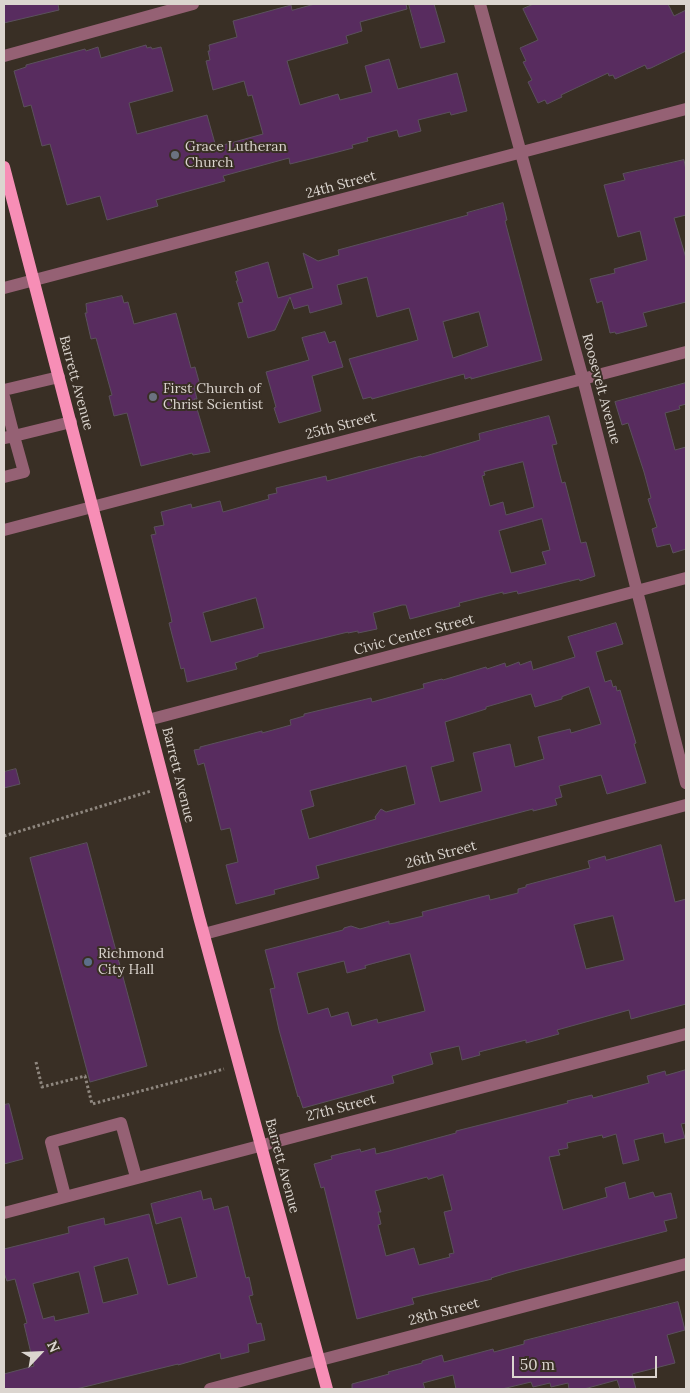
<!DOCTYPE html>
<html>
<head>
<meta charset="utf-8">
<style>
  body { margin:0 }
  #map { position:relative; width:690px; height:1393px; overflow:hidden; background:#392f25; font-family:Lora,serif }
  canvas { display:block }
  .frame { position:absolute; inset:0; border:5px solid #dbd5cf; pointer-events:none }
  .north { position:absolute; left:15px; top:1328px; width:50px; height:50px; -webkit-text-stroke:4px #392f25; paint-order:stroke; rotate:65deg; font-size:14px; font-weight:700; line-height:20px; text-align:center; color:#dbd5cf }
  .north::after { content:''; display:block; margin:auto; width:18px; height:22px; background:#dbd5cf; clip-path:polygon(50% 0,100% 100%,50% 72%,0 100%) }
  .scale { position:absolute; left:512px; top:1356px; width:145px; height:22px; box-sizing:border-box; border:2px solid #dbd5cf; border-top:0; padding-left:6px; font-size:15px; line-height:18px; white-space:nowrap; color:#dbd5cf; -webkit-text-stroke:4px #392f25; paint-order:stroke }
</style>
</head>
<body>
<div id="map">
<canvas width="690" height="1393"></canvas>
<div class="frame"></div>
<div class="north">N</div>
<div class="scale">50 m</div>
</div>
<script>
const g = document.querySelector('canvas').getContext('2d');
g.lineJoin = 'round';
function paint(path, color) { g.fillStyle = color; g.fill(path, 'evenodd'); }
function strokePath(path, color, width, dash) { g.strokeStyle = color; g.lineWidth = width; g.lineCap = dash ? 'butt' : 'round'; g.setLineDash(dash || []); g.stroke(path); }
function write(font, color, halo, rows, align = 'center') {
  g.font = font + ' Lora,serif'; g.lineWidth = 4; g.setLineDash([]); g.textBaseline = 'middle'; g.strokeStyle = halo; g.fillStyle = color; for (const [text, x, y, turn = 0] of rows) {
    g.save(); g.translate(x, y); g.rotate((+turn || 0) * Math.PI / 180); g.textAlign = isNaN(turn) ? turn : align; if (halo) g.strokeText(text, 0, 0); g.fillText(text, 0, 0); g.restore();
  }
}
const building = new Path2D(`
  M4,4H58L59,10L4,23Z
  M315,4H406L407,9L360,22L362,31L346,36L348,43L287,61L300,105L338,94L340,100L372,92L365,66L389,59L398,89L457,73L467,111L451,115L450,112L418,120L421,131L399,137L397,130L367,138L368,141L352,145L353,148L334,153L290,164L289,158L223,176L225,181L156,200L158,206L107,220L100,196L67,205L50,144L42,146L31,105L24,107L14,71L26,67V65L85,49L86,51L98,47L101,58L146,45L147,48L151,47L152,49L161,47L173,91L129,103L137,134L207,115L216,147L263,134L252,95L248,96L244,81L213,90L206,61L210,60L208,51H210L209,45L237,37L233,21L291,5L292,10Z
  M409,4H434L445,42L421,48Z
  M534,4H668L674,16L686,10V51L651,68L647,69L645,65L615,79L613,75L609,76L608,73L561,95L562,97L547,104L545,100L538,103L528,82L532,80L523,62L526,61L520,48L538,40L523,9Z
  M684,160L686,170V215L674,218L686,258V302L643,313L647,326L616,334L615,332L610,333L602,301L597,303L590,279L615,273L614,269L647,260L640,231L618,237L604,185L625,180L623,174Z
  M503,203L507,220L505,221L542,360L471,379V377L465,379L464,374L372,399L371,397L363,399L349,359L418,340L409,308L377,317L367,277L337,285L342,304L310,313L308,305L294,309L290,297L275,330L248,338L238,303L243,302L236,281H238L235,272L268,262L278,298L313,288L303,253L318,261L339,255L338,250L468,215L467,213ZM479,312L488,346L453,358L443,322Z
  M122,296L124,303L128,302L134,324L176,313L191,368L195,367L200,385L194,387L197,399H194L210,452L193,455L192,453L141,466L127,413L114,416L109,396L112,395L96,338L91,339L85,313H87L86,304Z
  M325,332L329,343L335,341L343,367L312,376L321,411L279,423L274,408L276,407L266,372L309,360L302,338Z
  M686,383V404L679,406L680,409L665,413L675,450L686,447V549L673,553L670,544L657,547L652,529L657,527L648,499L651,498L644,472L628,423L622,425L615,402Z
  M549,416L557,444L552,445L562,483L565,482L581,543L586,542L595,576L580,581L579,579L518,594L517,591L503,594V592L459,603L460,606L410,619L406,605H402L373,613L377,629L358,633V631L348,633V632L258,654V656L235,663L237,669L187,682L184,668L181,669L169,623L172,622L171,617L151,535L156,534L154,527L164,525L161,512L191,504L192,508L220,501L223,512L269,499L268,495L277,493L276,488L326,476L327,481L421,456L422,457L480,440L479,434ZM523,462L534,507L506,515L503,502L490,506L482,476L485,475L484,472ZM542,519L550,550L542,552L546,564L511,573L499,531ZM256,598L264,628L211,642L203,613Z
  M616,623L623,644L596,652L605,682L611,680L613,687L616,686L617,691L620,690L636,743L634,744L646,783L607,794L601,775L559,786L562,797L555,799L557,805L533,811V809L316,866L319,878L274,890L275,894L236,904L226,865L238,862L230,828L221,830L204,763L198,765L194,750L200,749V747L262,731V733L291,725L290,720L304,716V714L371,698L372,702L424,688L423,684L442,679L443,680L486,667L487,669L505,663L506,667L519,662L520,665L531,661L533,670L575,657L568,637ZM589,687L601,724L571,733L570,729L538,737L544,759L515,767L510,744L473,753L482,791L440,802L431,767L454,761L445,722L486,709V707L531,694L535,707L562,699V697ZM406,766L415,804L386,812L381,809L375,817L376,819L309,839L301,810L314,806L310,791Z
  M16,769L20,784L4,788V772Z
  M87,843L147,1066L90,1082L30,858Z
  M661,845L675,902L686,899V1004L631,1019L629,1010L557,1030L559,1034L526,1043V1040L479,1052L480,1055L462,1060L459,1046L430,1053L433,1064L392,1076L394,1083L303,1108L299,1096L298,1097L279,1030L270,989L275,988L265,950L343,930L344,928L351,926L360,929L389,921V924L395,923L423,916L422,912L489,895L490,900L518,893V889L526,887V885L590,868L588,861L605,856L606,860ZM613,916L624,960L586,969L574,925ZM410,954L425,1011L378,1023L377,1019L352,1026L348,1012L331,1017L328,1008L308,1014L297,973L344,961L347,973L366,968L365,966Z
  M686,1070V1123L681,1124L685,1138L665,1143L663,1133L634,1140L639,1160L623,1164L616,1134L603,1138L602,1135L567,1143L568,1148L558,1150L560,1155L549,1157L563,1210L607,1197L605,1188L625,1182L629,1199L653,1192L655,1197L671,1193L677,1218L664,1221L667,1231L507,1273L491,1278L492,1279L412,1298L414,1304L357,1319L324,1187L321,1188L314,1164L332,1159L331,1156L360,1149L361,1152L375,1148L376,1154L389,1151L456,1133V1131L568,1103L567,1101L592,1095L593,1098L649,1083L647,1076L665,1071L666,1075ZM443,1175L452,1210L444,1212L454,1253L449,1254L450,1257L419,1265L414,1248L386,1256L378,1225L381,1224L378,1212H381L375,1191L427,1177L428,1179Z
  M9,1104L23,1159L4,1164V1105Z
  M201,1191L203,1200L211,1198L214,1210L228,1206L246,1278L249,1277L253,1295L249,1296L257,1324L261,1323L265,1340L248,1344L249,1352L221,1359L220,1353L178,1365V1364L76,1389H4V1374L34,1366L24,1324L27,1323L15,1279L7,1281L4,1273V1249L69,1233L68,1227L104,1218L105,1225L149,1214L168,1285L197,1277L181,1217L156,1224L151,1204ZM128,1258L138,1294L103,1303L94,1267ZM79,1272L89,1313L55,1321L54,1316L43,1319L33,1284Z
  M678,1302L685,1330L667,1335L675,1363L632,1374L636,1389H620L617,1380L584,1389H569L568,1383L551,1387L550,1383L533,1387L531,1382L502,1389H456L453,1375L423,1383L425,1389H352V1384L389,1374L388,1372L422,1363V1361L442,1355L444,1362L493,1349L494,1352L524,1344V1341Z`);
paint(building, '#582c5f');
strokePath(building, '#5b515c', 1);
strokePath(new Path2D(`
  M4,836L151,791
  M36,1062L42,1087L85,1076L92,1104L224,1069`), '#8f877f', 3, [2.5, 2.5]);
strokePath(new Path2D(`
  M480,4L583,379L686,783
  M4,56L193,4
  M4,288L686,109
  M4,390L59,377
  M4,397L14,436L71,422
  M4,438L14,436L24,472L4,477
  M4,530L686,352
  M148,720L686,578
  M204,934L686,805
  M65,1196L51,1142L121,1123L136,1177
  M4,1213L686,1034
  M210,1389L686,1264`), '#956174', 12);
strokePath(new Path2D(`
  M4,167L199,917L327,1389`), '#f78eb6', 12);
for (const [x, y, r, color] of [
  [175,155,5,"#6b7280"],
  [153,397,5,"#6b7280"],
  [88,962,5,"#5c6f8a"]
]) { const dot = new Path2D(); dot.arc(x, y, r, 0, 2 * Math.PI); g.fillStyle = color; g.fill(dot); strokePath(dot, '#392f25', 2); }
write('14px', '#dbd5cf', '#392f25', [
  ["Grace Lutheran",185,147],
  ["Church",185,163],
  ["First Church of",163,389],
  ["Christ Scientist",163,405],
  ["Richmond",98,954],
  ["City Hall",98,970]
], 'left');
write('14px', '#dbd5cf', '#392f25', [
  ["24th Street",341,185,-15],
  ["Barrett Avenue",76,383,75],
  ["Roosevelt Avenue",601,389,75],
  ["25th Street",341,426,-15],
  ["Civic Center Street",414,635,-15],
  ["Barrett Avenue",178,775,76],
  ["26th Street",441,855,-15],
  ["27th Street",341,1108,-15],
  ["Barrett Avenue",282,1166,75],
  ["28th Street",444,1312,-15]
]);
</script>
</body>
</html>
